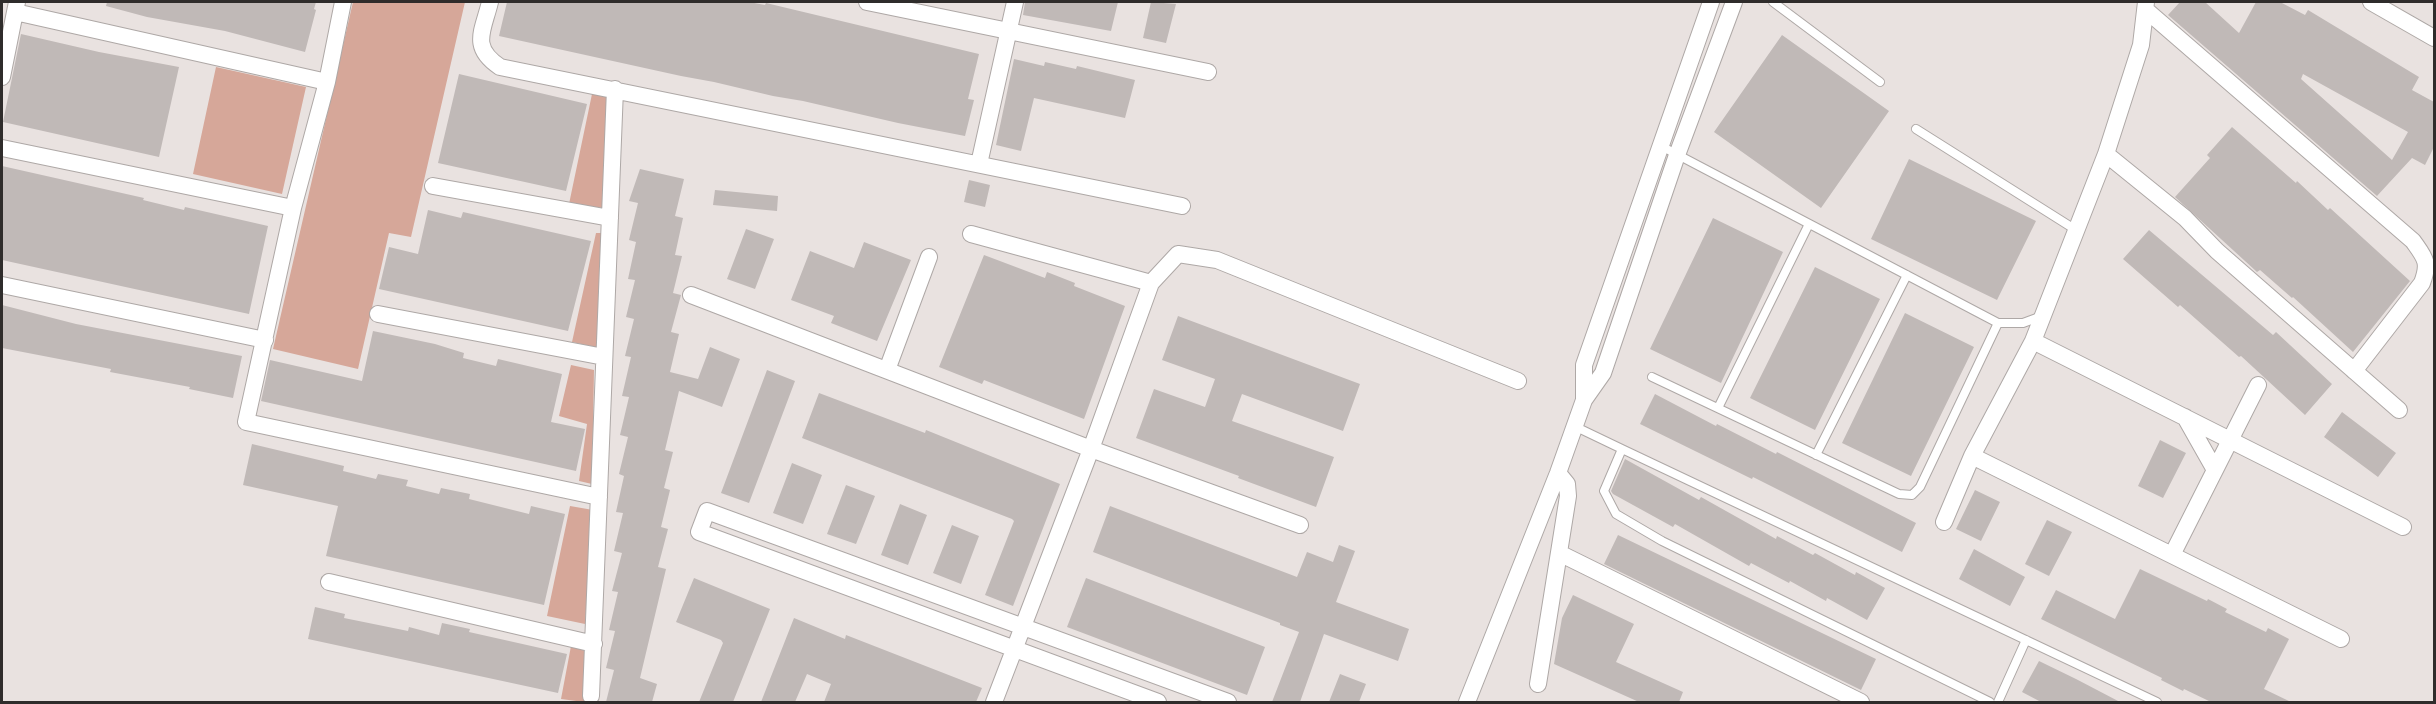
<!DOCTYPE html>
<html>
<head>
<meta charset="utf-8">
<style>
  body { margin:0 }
  #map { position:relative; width:2436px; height:704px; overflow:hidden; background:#e9e2e0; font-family:Poppins,sans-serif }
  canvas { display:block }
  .frame { position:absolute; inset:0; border:3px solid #2f2c2b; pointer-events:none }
</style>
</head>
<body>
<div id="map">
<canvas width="2436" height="704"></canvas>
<div class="frame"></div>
</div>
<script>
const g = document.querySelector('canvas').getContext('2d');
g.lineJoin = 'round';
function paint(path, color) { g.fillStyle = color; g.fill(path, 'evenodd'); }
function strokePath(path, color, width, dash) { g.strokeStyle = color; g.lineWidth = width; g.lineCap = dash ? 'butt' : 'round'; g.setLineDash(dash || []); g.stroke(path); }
paint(new Path2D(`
  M353,2H465L411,237L389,233L358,369L273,349Z
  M216,67L306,87L282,194L193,174Z
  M592,94L607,95L604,208L569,204Z
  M596,233H603L599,348L572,342Z
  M571,365L594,370L592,484L579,481L587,424L559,416Z
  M570,506L593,510L585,624L547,616Z
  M571,646H586L584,702L561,699Z`), '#d6a799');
paint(new Path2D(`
  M107,2H316L314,9L316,10L305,52L225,31L147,17L106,6Z
  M507,2H749L765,5L766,3L979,54L968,99L974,100L965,136L898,123L803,101L773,96L714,82L681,76L499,36Z
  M1025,2H1118L1111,31L1023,15Z
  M1151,2L1176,4L1166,43L1143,38Z
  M2180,2H2205L2239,33L2256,2H2280L2305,15L2308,10L2419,77L2412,90L2434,102V147L2425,165L2412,158L2377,196L2168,15ZM2303,74L2408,132L2392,160L2301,79Z
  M21,34L99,52L179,67L159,157L3,122Z
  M1782,35L1889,111L1821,208L1714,132Z
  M1014,59L1044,66L1045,62L1076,69L1077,66L1135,80L1125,118L1034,98L1021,151L996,145Z
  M459,74L587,104L566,191L438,163Z
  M2232,127L2296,183L2297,181L2328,210L2330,208L2410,281L2353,352L2293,297L2292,298L2260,270L2257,272L2175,197L2210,158L2207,155Z
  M1909,159L2036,221L1997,300L1871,239Z
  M2,166L144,198L143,200L184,210L185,207L268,226L249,314L2,260Z
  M640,169L684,179L675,216L683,218L675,255L682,256L673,293L681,295L671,332L679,334L670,372L698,379L710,347L740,359L722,407L679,391L665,450L673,452L664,488L670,490L661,527L668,529L658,567L666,569L640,678L657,684L652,702H606L614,670L606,668L615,631L609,630L618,592L612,591L622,553L614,551L623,513L616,512L624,476L619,474L628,437L620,435L629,397L622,396L631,357L625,356L634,319L626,317L635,280L628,279L636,242L629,240L638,203L629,201Z
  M969,180L990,185L985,207L964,202Z
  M715,190L778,196L777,211L713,205Z
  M428,210L461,218L463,212L591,241L568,331L379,289L389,247L418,254Z
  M1713,218L1783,252L1721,383L1650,349Z
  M746,229L774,239L755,289L727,279Z
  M2149,230L2273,335L2276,332L2332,384L2305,415L2241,356L2239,357L2180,305L2178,307L2123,259Z
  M864,242L911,260L877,341L831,323L834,316L791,300L810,251L854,268Z
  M984,255L1045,278L1047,272L1075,283L1074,286L1125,306L1084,419L984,380L982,384L939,367Z
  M1815,267L1880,299L1815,430L1750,398Z
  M2,305L76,324L242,356L233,398L189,389L190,387L110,372L111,369L2,348Z
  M1905,313L1974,347L1911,476L1842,443Z
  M1178,316L1360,384L1343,431L1242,394L1232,421L1334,457L1316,507L1238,478L1239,476L1136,438L1154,389L1205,407L1215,379L1162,360Z
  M373,331L435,344L464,353L463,358L496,366L498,359L562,374L551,422L585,429L576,471L261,401L270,360L362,381Z
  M767,370L795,381L749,503L721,493Z
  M819,393L925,433L926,430L1060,484L1013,606L985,595L1014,521L1012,519L802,438Z
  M1655,394L1716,426L1717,424L1776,454L1777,452L1916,523L1902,552L1753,477L1752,479L1640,424Z
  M2342,412L2396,453L2378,477L2324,437Z
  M2160,440L2186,453L2163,498L2138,486Z
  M252,444L344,466L343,471L376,479L378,474L408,480L406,486L439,494L441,488L470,494L469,499L529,514L531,506L565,514L544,605L326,556L338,506L243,485Z
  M1625,459L1699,500L1701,497L1776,539L1777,536L1813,555L1815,553L1855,575L1856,572L1885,588L1867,620L1827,598L1826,601L1790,581L1789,583L1751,563L1749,566L1675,524L1673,527L1613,494L1611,491Z
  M792,463L822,475L803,524L773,513Z
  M846,485L875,496L856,544L827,534Z
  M1975,490L2000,502L1981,541L1956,529Z
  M900,504L927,515L908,565L881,555Z
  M1110,506L1297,577L1307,552L1333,562L1339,545L1355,551L1336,602L1409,629L1398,661L1324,634L1300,702H1272L1299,632L1280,625V623L1093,552Z
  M2047,520L2072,532L2049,576L2025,564Z
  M952,525L979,536L961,584L933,573Z
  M1618,535L1876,659L1861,690L1604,564Z
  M1974,549L2025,577L2010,606L1959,579Z
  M2140,569L2207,601L2208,599L2227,609L2225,612L2266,632L2268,628L2289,639L2264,689L2291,702H2211L2184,689L2183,691L2161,680L2162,678L2041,619L2056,590L2115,619Z
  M694,578L770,609L733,702H699L723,643L721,640L676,622Z
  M1086,578L1265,647L1247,695L1067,627Z
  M1573,595L1634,624L1616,662L1683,692L1679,702H1639L1554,664L1562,618Z
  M315,607L345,614L344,618L408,631L409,627L439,635L442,623L470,629L469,632L567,654L558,693L308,639Z
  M794,618L845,639L846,635L982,688L976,702H824L831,684L807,674L795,702H761Z
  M2039,661L2076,679L2120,702H2041L2022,692Z
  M1340,674L1366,684L1359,702H1329Z`), '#c0b9b7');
const lane = new Path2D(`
  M1773,2L1880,82
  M1916,129L2076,230
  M1661,146L1998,323H2023L2042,316
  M1652,377L1899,494L1912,495L1920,487L1998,323
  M1718,408L1809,224
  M1574,426L1622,449L1604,491L1616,514L1662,541L1990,702
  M1622,449L2157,702
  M1816,455L1907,275
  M1998,702L2026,640`);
const street = new Path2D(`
  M343,2L327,82L293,208L246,422L599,497
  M490,2C483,31 470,47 500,67L1182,206
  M867,2L1208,72
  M2371,2L2434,38
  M2146,10L2413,241C2425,258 2430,262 2422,283L2354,371
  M15,12L327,82
  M2,77L17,2
  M2,148L293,208
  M2106,154L2185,218L2217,251L2399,410
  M979,164L1015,2
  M433,186L610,218
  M971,234L1151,283L1178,254L1217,260L1518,381
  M2,285L265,340
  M691,295L1091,449L1300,525
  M378,314L604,357
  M2033,341L2403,527
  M887,370L929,257
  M1584,400V365L1711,2
  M2185,417L2215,470
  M1972,456L2341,639
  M1944,522L1972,456L2033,341L2106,154L2141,45L2146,2
  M1559,553L1861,702
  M2172,555L2258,385
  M329,582L594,644
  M1538,684L1568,496L1567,484L1558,473
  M591,696L615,89
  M994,702L1091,449L1151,283
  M1158,702L699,532L707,511L1228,702
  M1467,702L1558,473L1584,400L1603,373L1677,155L1734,2`);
strokePath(lane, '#aea8a6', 10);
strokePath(street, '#aea8a6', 18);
strokePath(lane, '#fff', 8);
strokePath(street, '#fff', 16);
</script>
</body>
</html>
